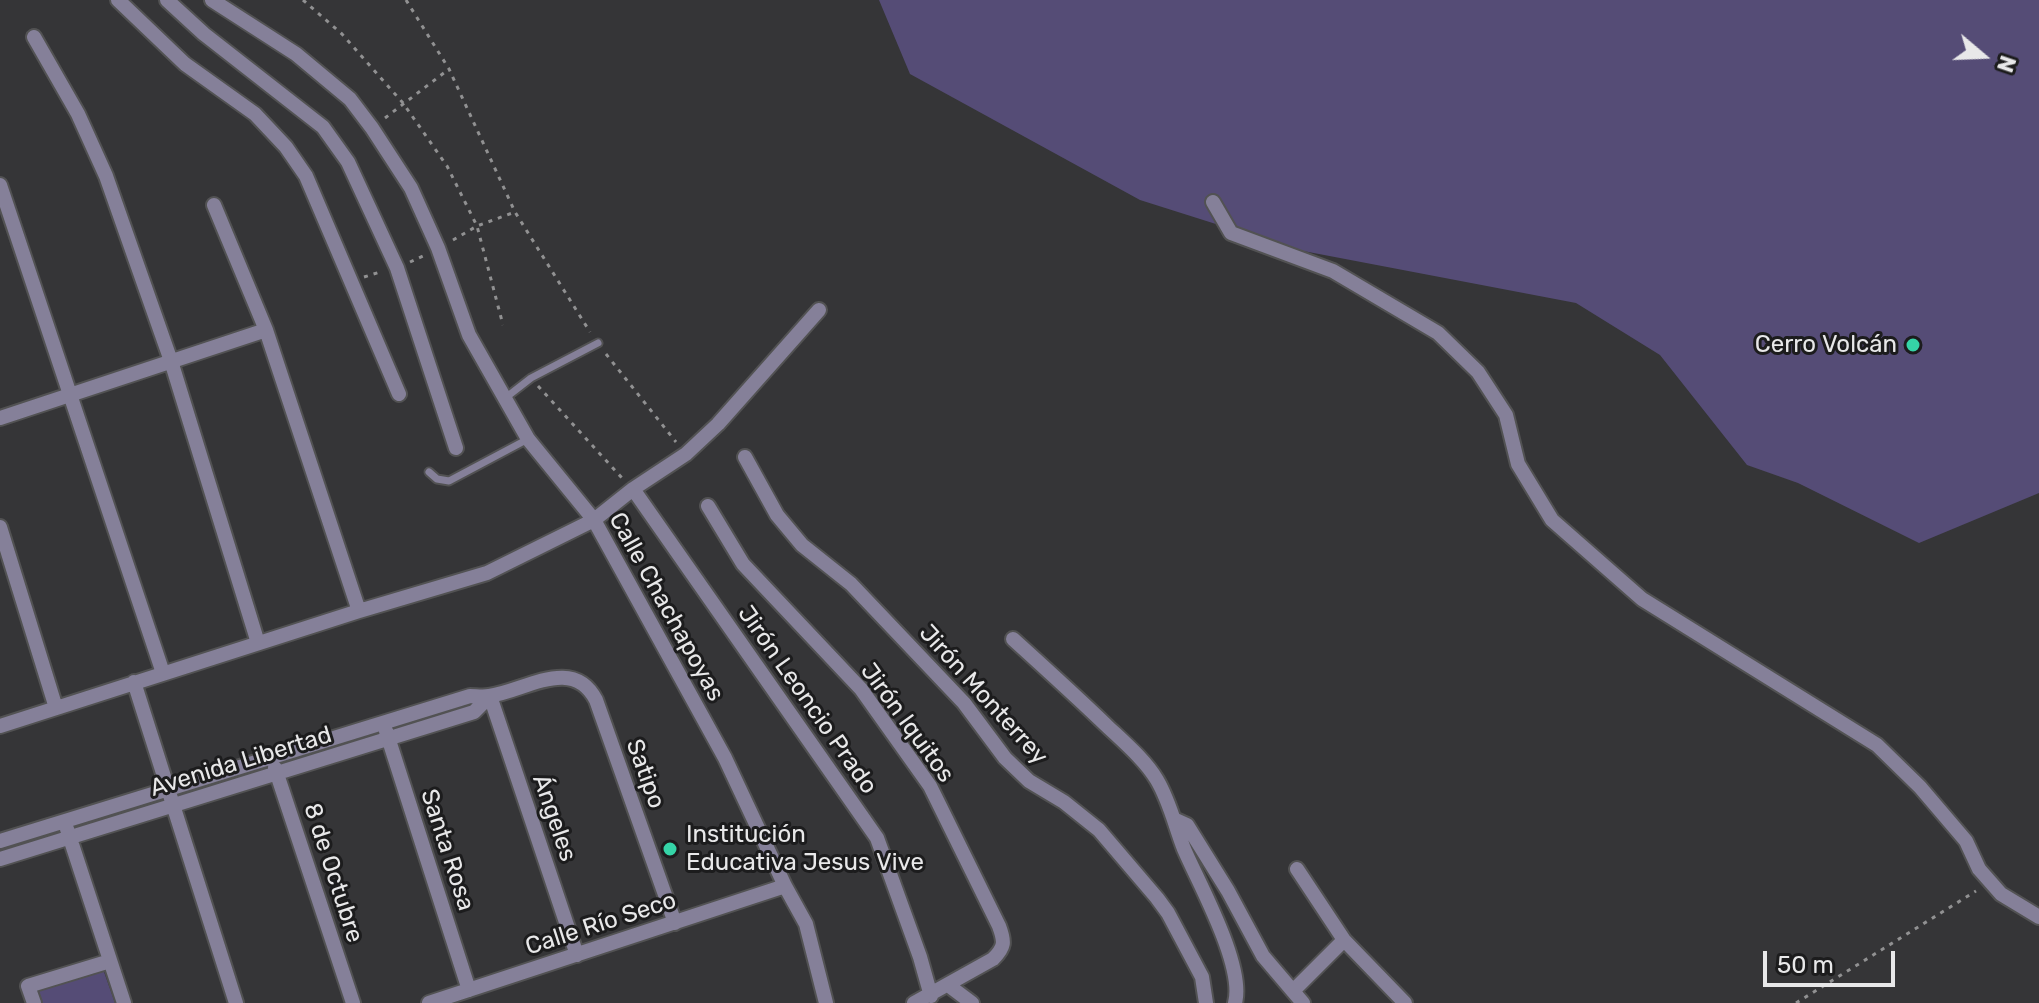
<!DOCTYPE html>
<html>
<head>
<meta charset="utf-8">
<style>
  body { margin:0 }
  #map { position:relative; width:2039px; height:1003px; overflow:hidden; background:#353537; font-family:Rubik,sans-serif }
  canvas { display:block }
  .north { position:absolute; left:1943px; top:16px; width:80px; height:80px; -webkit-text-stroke:6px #1c1c1d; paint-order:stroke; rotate:109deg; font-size:22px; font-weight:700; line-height:32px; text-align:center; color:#e8e8e9 }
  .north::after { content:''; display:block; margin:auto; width:28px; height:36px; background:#e8e8e9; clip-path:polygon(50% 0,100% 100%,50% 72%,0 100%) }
  .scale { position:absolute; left:1763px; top:951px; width:132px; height:36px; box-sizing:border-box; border:4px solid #e8e8e9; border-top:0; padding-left:10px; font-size:24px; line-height:28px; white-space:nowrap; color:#e8e8e9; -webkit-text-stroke:6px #1c1c1d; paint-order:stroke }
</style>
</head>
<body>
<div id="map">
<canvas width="2039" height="1003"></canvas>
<div class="north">N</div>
<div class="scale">50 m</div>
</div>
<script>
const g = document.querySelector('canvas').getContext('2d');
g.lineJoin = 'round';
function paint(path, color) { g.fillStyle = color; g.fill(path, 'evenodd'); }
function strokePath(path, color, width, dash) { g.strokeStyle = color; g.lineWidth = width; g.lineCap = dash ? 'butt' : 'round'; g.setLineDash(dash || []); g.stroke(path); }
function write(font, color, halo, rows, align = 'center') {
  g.font = font + ' Rubik,sans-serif'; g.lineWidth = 6; g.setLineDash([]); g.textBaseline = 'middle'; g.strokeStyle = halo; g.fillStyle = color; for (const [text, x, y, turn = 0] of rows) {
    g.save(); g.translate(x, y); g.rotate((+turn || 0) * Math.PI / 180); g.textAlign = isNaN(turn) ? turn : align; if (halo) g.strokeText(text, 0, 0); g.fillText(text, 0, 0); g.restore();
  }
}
paint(new Path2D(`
  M879,0H2039V493L1919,543L1798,483L1747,465L1660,355L1576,303L1298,250L1140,200L910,74Z
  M103,969L115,1003H42L37,988Z`), '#554c76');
const service = new Path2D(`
  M504,399L531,378L598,343
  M429,472L437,479L449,481L528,439`);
const minor = new Path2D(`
  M118,0L185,64L255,114L286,147L306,176L399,394
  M167,0L204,34L323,127L348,162L397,268L456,448
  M212,0L296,54L350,99L372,128L411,188L438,248L469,335L528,439L594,520L725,758L785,886L806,924L826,1003
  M34,37L78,114L106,176L171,361L258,643
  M0,185L163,673
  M1213,202L1231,233L1333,271L1438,333L1478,372L1506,415L1518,464L1552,520L1642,599L1877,745L1920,787L1966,841L1979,869L2001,894L2039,917
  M214,205L266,330L359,611
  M0,418L266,330
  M745,457L777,515L802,545L851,584L964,703L1005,758L1029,781L1064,802L1099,830L1157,898L1168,913L1202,977L1206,1003
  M633,489L877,838L920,957L931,996
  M708,506L743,564L861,689L930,786L999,926C1005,942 1005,947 993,959L914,1003
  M0,527L56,708
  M1013,639C1045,668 1077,697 1107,726C1125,743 1145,760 1157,780C1170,802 1175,826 1184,849C1199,884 1245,966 1235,1003
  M134,682L236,1003
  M490,696L577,955
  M0,726L359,611L487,573L594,520L633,489L686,454L718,424L819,310
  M386,731L469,990
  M275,768L353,1003
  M1176,820L1187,825L1228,891L1263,956L1303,1003
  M67,829L124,1003
  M0,841L470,696C476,696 483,697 489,696C525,691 573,655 596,700L675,923
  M0,859L474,712L490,696
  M1297,869L1344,940L1405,1003
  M948,985L972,1003
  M1293,991L1344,940
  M34,1003L28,986L110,961
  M429,1003L785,886`);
strokePath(service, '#525253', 11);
strokePath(minor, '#525253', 18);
strokePath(new Path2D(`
  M303,0L342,34L403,103L447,166L477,226L503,325
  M406,0L449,69L515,212L590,332
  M385,118L449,69
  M453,240L477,226L515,212
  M410,262L425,255
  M364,277L380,272
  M606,354L676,442
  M538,386L622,478
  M1796,1003L1976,891`), '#919192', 3, [4, 6]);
strokePath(service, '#858099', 7);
strokePath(minor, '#858099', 14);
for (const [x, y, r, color] of [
  [1913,345,8,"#35d4a7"],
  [670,849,8,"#35d4a7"]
]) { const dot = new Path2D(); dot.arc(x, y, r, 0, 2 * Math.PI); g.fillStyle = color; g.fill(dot); strokePath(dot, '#1c1c1d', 3); }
write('24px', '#e8e8e9', '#1c1c1d', [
  ["Cerro Volcán",1897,345],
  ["Institución",686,835,"left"],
  ["Educativa Jesus Vive",686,863,"left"]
], 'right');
write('24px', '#e8e8e9', '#1c1c1d', [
  ["Calle Chachapoyas",666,607,61],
  ["Jirón Monterrey",983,695,48],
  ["Jirón Leoncio Prado",807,700,55],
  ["Jirón Iquitos",907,723,54],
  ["Avenida Libertad",241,762,-17],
  ["Satipo",645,774,70],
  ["Ángeles",554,818,71],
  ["Santa Rosa",447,850,72],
  ["8 de Octubre",333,873,72],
  ["Calle Río Seco",601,924,-18]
]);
</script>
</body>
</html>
